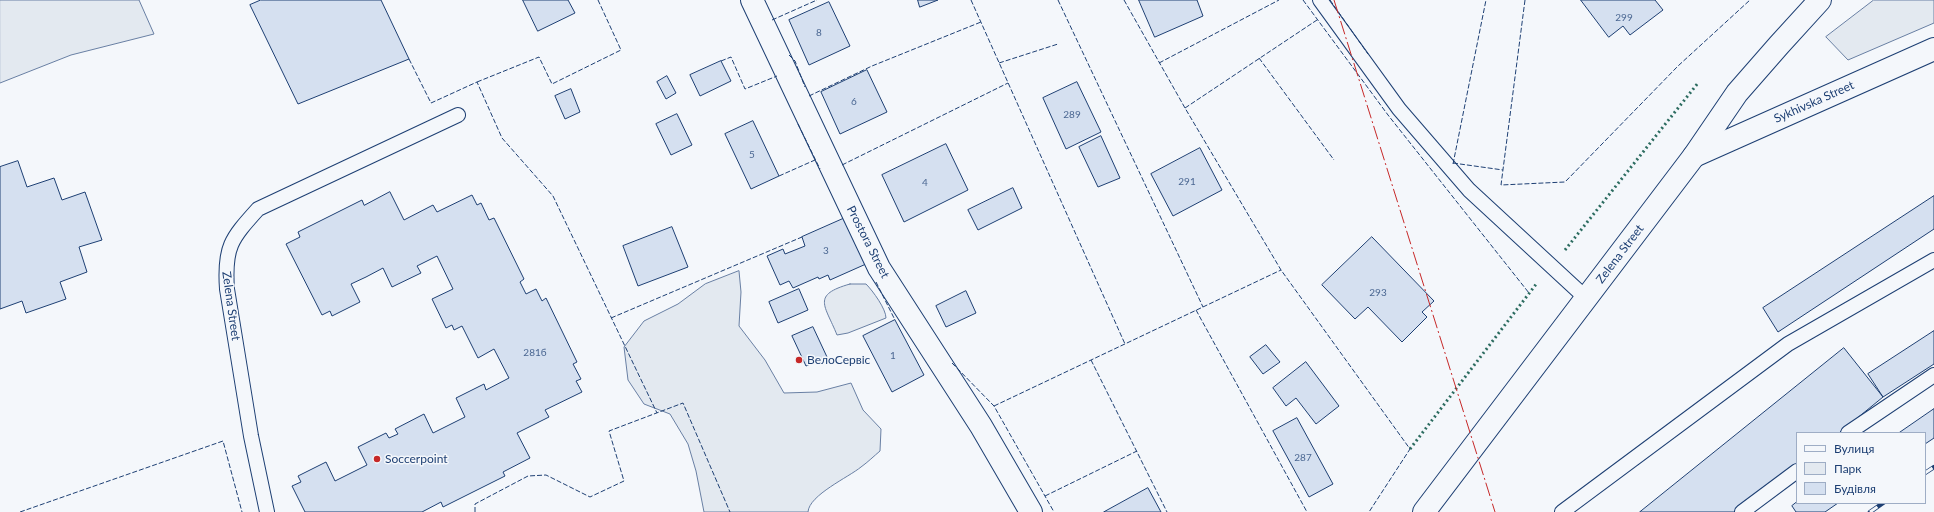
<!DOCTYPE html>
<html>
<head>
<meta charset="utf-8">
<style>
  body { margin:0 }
  #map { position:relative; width:1934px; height:512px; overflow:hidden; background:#f4f7fb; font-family:Lato,sans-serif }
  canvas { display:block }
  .legend { position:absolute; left:1796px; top:432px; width:130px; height:72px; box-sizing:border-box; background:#f4f7fb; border:1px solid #9eadc5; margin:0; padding:5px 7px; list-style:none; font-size:12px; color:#1d3f73 }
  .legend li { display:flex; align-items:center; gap:8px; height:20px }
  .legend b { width:20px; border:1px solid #9eadc5 }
</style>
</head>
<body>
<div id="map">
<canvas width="1934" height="512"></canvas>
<ul class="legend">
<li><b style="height:5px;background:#f4f7fb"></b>Вулиця</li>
<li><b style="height:11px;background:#e3e9f0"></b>Парк</li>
<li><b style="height:11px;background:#d5e0f0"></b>Будівля</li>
</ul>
</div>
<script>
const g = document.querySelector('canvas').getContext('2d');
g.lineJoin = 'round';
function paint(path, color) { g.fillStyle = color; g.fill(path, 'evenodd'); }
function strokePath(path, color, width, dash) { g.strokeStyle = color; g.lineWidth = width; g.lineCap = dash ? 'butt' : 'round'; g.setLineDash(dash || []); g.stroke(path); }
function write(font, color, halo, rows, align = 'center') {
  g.font = font + ' Lato,sans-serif'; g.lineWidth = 3; g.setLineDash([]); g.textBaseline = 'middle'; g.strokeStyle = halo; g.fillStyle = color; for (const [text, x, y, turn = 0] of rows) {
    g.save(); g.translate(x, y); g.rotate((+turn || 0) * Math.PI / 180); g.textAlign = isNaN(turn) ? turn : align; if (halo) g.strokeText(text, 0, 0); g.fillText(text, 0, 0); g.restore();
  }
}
const green = new Path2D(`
  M0,0H139L154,34L71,55L0,83Z
  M1874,0H1934V23L1848,60L1826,37Z
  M739,271L741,292L739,326L765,360L784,393L817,392L851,383L863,410L881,429L880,451C874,456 868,462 861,467C849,477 809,495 808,512H704L696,471L688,444L670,414L644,404L628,380L624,347L644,321L678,304L705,284Z
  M850,284H866C873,291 886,309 886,318L848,333L837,335C825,305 811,295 850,284Z`);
paint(green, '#e3e9f0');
strokePath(green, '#687fa3', 1);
const building = new Path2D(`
  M261,0H381L409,59L298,104L250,5Z
  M523,0H568L575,13L538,31Z
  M918,0H938L920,7Z
  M1139,0H1197L1203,16L1155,37Z
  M1581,0H1655L1663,10L1630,35L1623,26L1609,37Z
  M829,2L850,46L809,65L789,20Z
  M721,61L731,81L700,96L690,75Z
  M867,70L887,112L840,134L821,92Z
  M667,76L676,93L666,99L657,82Z
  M1077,82L1101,132L1066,149L1043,98Z
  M571,89L580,112L565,119L555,96Z
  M677,114L692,145L671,155L656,124Z
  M753,121L779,176L751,189L725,134Z
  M1101,136L1120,178L1098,187L1079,147Z
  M946,144L968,190L904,222L882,175Z
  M1200,148L1222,190L1173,216L1151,174Z
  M18,161L27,187L54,178L62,200L85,192L102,240L79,247L87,272L60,282L66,299L26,313L22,301L0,309V167Z
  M1013,188L1022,208L978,230L968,210Z
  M390,192L404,220L433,205L437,212L472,195L477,205L481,203L489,220L494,218L524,279L520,282L526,294L536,289L542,301L546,298L577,362L573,364L581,379L576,381L582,392L545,410L549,417L517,433L530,458L503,472L505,476L443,507L441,502L422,512H305L292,486L301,482L298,476L326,462L335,481L367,465L358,447L386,433L389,438L398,434L395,429L424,414L433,433L465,417L456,398L484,384L486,390L509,378L494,349L478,358L462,326L454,330L452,325L446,328L432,299L453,289L437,256L417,266L421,273L392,287L383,268L366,277L351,284L360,302L332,316L330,311L322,315L286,244L300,237L298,232L362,200L364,205Z
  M1934,196V229L1778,332L1763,308Z
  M845,218L866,264L830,280L828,275L819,279L818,277L793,288L789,281L780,285L767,256L783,249L785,254L805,246L802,237Z
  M672,227L688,267L638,286L623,246Z
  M1372,237L1434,301L1422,312L1427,317L1402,342L1368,307L1355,319L1322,285Z
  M799,289L808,310L778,323L769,302Z
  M966,291L976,313L946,327L936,306Z
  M895,320L924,375L892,392L863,336Z
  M813,327L827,357L806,366L792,336Z
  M1934,331V364L1883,397L1868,374Z
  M1266,345L1280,362L1263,374L1250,357Z
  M1844,348L1883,397L1839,433H1797V466L1740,512H1640Z
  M1306,362L1339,406L1316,424L1296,398L1286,406L1273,388Z
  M1934,409V438L1925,444V433H1899Z
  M1297,418L1333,484L1309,497L1273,431Z
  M1148,488L1161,512H1104Z
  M1797,502V503H1838L1825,512H1796L1792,506Z`);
paint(building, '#d5e0f0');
strokePath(building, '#1d3f73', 1);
const lane = new Path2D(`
  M1320,0L1399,109L1469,190L1587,299
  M1848,433L1934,375
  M267,512L251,436L227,289C224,247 231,239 258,209L458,115
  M1562,512L1788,344L1934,260
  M1742,512L1797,471`);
const street = new Path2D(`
  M752,0L879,268L981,426L1031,512`);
const secondary = new Path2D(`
  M1694,156L1934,49`);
const primary = new Path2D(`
  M1424,512L1694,156L1737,93L1779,45L1820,0`);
strokePath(lane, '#1d3f73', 16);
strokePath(street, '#1d3f73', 24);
strokePath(secondary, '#1d3f73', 24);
strokePath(primary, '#1d3f73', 24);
strokePath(lane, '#f4f7fb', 14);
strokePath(street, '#f4f7fb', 22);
strokePath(secondary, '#f4f7fb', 22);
strokePath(primary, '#f4f7fb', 22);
const rail = new Path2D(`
  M1925,473L1934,467
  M1870,512L1883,503`);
strokePath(rail, '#1d3f73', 4.5);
strokePath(rail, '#f4f7fb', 3, [9]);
strokePath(new Path2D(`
  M1565,250L1698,83
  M1410,449L1537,283`), '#2c6c60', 3, [2, 3]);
strokePath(new Path2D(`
  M971,0L1125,344
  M1058,0L1203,307
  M1124,0L1185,108L1281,270L1410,449L1369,512
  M1303,0L1388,115L1529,293
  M1330,0L1368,54
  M1525,0L1501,185L1565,182L1678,66L1750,0
  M772,20L817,0
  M789,55L795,61L805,87
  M1259,58L1334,160
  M409,59L431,103L477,82L502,138L553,196L657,413
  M721,61L731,57L745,89L777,76
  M999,63L1058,44
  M1159,63L1279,0
  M477,82L539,57L552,84L621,50L598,0
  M809,96L872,66L981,22
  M1185,108L1317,20
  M798,124L820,169
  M1453,163L1503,170
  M1453,164L1486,0
  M842,165L1008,83
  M779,176L815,160
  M876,282L895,320
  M1196,310L1307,512
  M611,318L802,237
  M1091,360L1167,512
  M952,363L994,406L1054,512
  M994,406L1281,270
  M1045,496L1137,451
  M20,512L223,441L242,512
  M475,512V504L528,476L546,475L590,497L624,481L609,431L683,403L730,512`), '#1d3f73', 1, [5, 2]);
strokePath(new Path2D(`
  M1334,0L1495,512`), '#c62828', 1, [14, 3, 2, 3]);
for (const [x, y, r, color] of [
  [799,360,4,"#c62828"],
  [377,459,4,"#c62828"]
]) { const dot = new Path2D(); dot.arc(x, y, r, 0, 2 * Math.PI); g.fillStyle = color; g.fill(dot); strokePath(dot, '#f4f7fb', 1.5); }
write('10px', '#4b6792', null, [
  ["299",1624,18],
  ["8",819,33],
  ["6",854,102],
  ["289",1072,115],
  ["5",752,155],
  ["291",1187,182],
  ["4",925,183],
  ["3",826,251],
  ["293",1378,293],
  ["281б",535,353],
  ["1",893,356],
  ["287",1303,458]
]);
write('12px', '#1d3f73', '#f4f7fb', [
  ["Sykhivska Street",1814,102,-24],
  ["Prostora Street",868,242,63],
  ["Zelena Street",1620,254,-53],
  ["Zelena Street",231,306,82]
]);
write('12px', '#1d3f73', '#f4f7fb', [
  ["ВелоСервіс",807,360],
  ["Soccerpoint",385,459]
], 'left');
</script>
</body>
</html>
